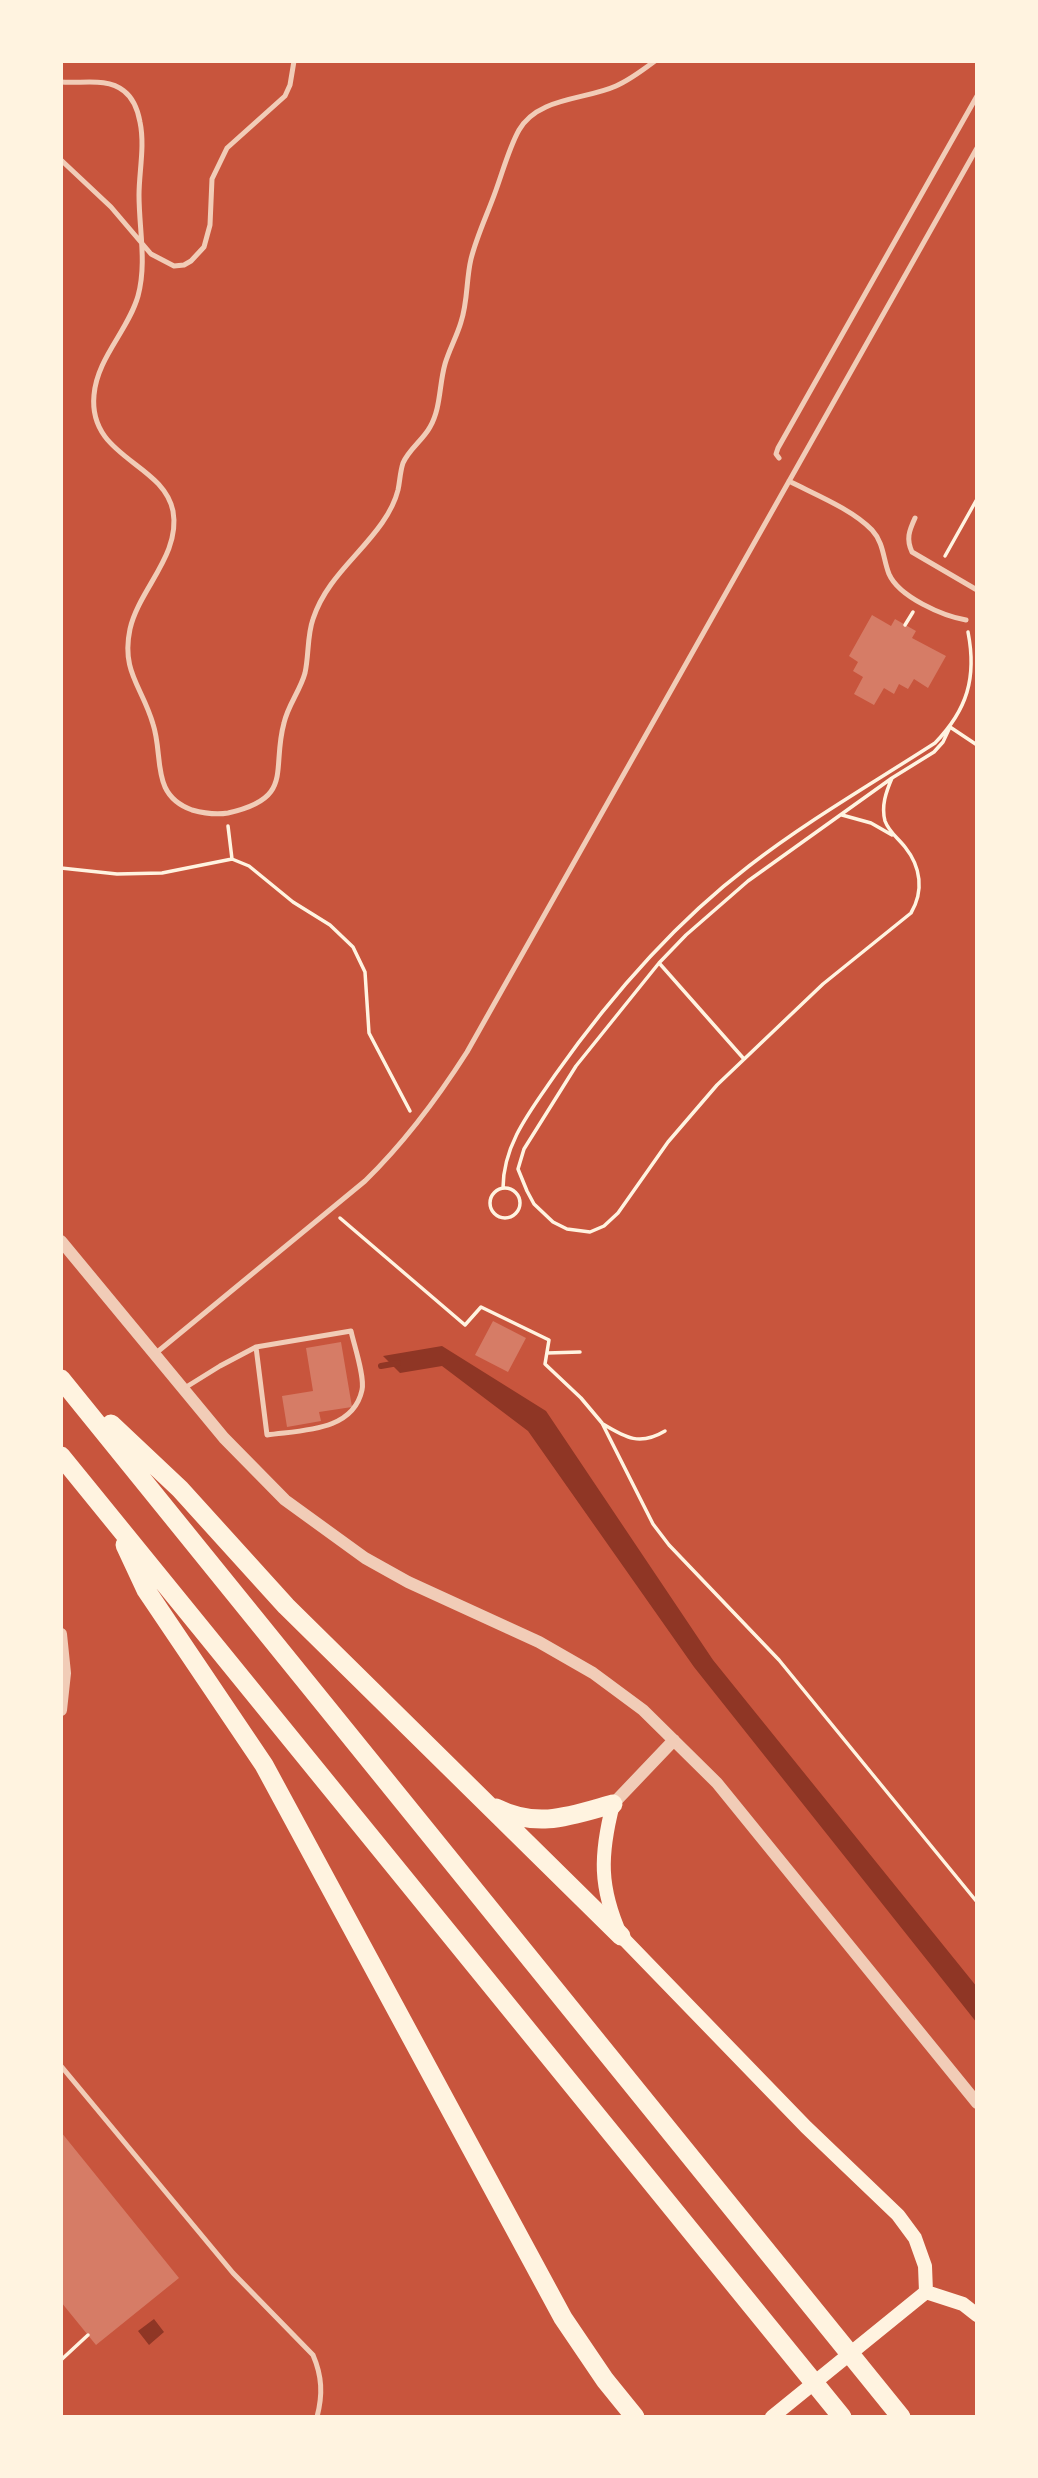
<!DOCTYPE html>
<html>
<head>
<meta charset="utf-8">
<style>
  body { margin:0 }
  #map { position:relative; width:1038px; height:2478px; overflow:hidden; background:#c8553d; font-family:"Fira Sans Condensed",sans-serif }
  canvas { display:block }
  .frame { position:absolute; inset:0; border:63px solid #fff3e0; pointer-events:none }
</style>
</head>
<body>
<div id="map">
<canvas width="1038" height="2478"></canvas>
<div class="frame"></div>
</div>
<script>
const g = document.querySelector('canvas').getContext('2d');
g.lineJoin = 'round';
function paint(path, color) { g.fillStyle = color; g.fill(path, 'evenodd'); }
function strokePath(path, color, width, dash) { g.strokeStyle = color; g.lineWidth = width; g.lineCap = dash ? 'butt' : 'round'; g.setLineDash(dash || []); g.stroke(path); }
paint(new Path2D(`
  M442,1346L546,1411L713,1660L977,1987V2023L694,1667L528,1431L442,1366L400,1373L383,1356Z
  M154,2319L164,2332L149,2345L138,2331Z`), '#8f3625');
strokePath(new Path2D(`
  M381,1366L398,1363`), '#8f3625', 6);
paint(new Path2D(`
  M872,615L891,626L895,619L916,631L912,638L946,656L928,688L914,679L908,689L899,684L894,694L884,688L874,705L854,694L863,677L853,671L858,662L849,656Z
  M493,1321L526,1338L508,1372L475,1355Z
  M341,1342L352,1407L319,1412L321,1421L287,1427L282,1396L313,1391L306,1348Z
  M61,2132L179,2278L96,2345L61,2302Z`), '#d67c66');
strokePath(new Path2D(`
  M945,556L977,499
  M905,625L913,612
  M892,778C886,792 881,806 885,821C889,832 898,838 905,847C921,867 924,891 911,913L823,984L717,1085L668,1142L618,1213L604,1226L590,1232L567,1229L553,1222L534,1204L527,1191L518,1169L524,1149L576,1066L659,963L686,935L748,881L892,778L934,752L943,742L950,727L977,745
  M842,815L871,823L892,835
  M228,826L232,859
  M61,868L117,874L162,873L232,859L249,866L293,902L330,925L353,947L365,972L369,1033L410,1111
  M660,964L744,1059
  M503,1188C503,1144 531,1110 555,1075C610,997 673,924 749,866C807,821 873,783 935,743C967,710 977,678 968,632
  M490 1203a15 15 0 1 1 30 0a15 15 0 1 1-30 0Z
  M340,1218L465,1325L481,1307L549,1340L545,1364L581,1398L602,1423L653,1524L669,1545L779,1660L977,1902
  M547,1353L580,1352
  M603,1424C626,1438 640,1446 665,1431
  M61,2360L88,2335`), '#fff3e0', 3.5);
strokePath(new Path2D(`
  M61,82C81,84 107,77 124,91C133,98 138,111 140,122C145,146 139,172 139,195C139,229 147,263 138,296C128,331 97,358 94,395C88,458 163,462 173,511C181,555 139,589 130,629C121,672 142,686 153,724C164,757 150,795 192,810C203,813 216,815 228,813C295,798 271,770 284,723C288,705 300,691 305,673C309,655 307,636 313,619C326,579 359,556 382,523C389,513 395,502 398,490C400,481 400,472 403,463C409,449 423,440 430,427C441,408 439,385 445,364C449,350 457,336 461,322C468,301 466,280 471,259C477,235 488,213 496,190C503,171 509,148 519,130C538,97 585,100 616,86C630,80 643,70 655,61
  M61,160L111,207L151,254L174,266L184,265L191,261L204,247L210,225L212,179L227,148L285,96L290,85L294,61
  M779,458L776,454L778,448L977,96
  M789,481C814,494 852,509 872,530C884,543 883,559 889,574C899,597 943,616 966,620
  M915,518C909,531 906,539 912,552L977,590
  M156,1353L365,1181C405,1142 437,1099 467,1052L977,148
  M183,1389L220,1366L256,1347L351,1331C354,1345 365,1377 362,1390C353,1432 301,1430 267,1435L256,1347
  M61,2066L233,2273L313,2355C322,2376 323,2394 317,2417`), '#f1ccb7', 5);
strokePath(new Path2D(`
  M61,1241L224,1438L285,1500L365,1558L408,1582L539,1642L593,1673L643,1710L717,1783L977,2103
  M61,1634L65,1673L61,1710
  M613,1804L674,1740`), '#f1ccb7', 12);
strokePath(new Path2D(`
  M613,1804C600,1855 599,1887 621,1936L806,2127L898,2215L915,2238L925,2266L926,2292
  M926,2292L963,2304L977,2315
  M772,2417L926,2292`), '#fff3e0', 14);
strokePath(new Path2D(`
  M61,1379L901,2417
  M111,1424L180,1489L286,1606L621,1936
  M61,1456L842,2417
  M125,1545L146,1590L264,1765L563,2318L605,2380L635,2417
  M496,1808C538,1829 570,1816 613,1804`), '#fff3e0', 19);
</script>
</body>
</html>
